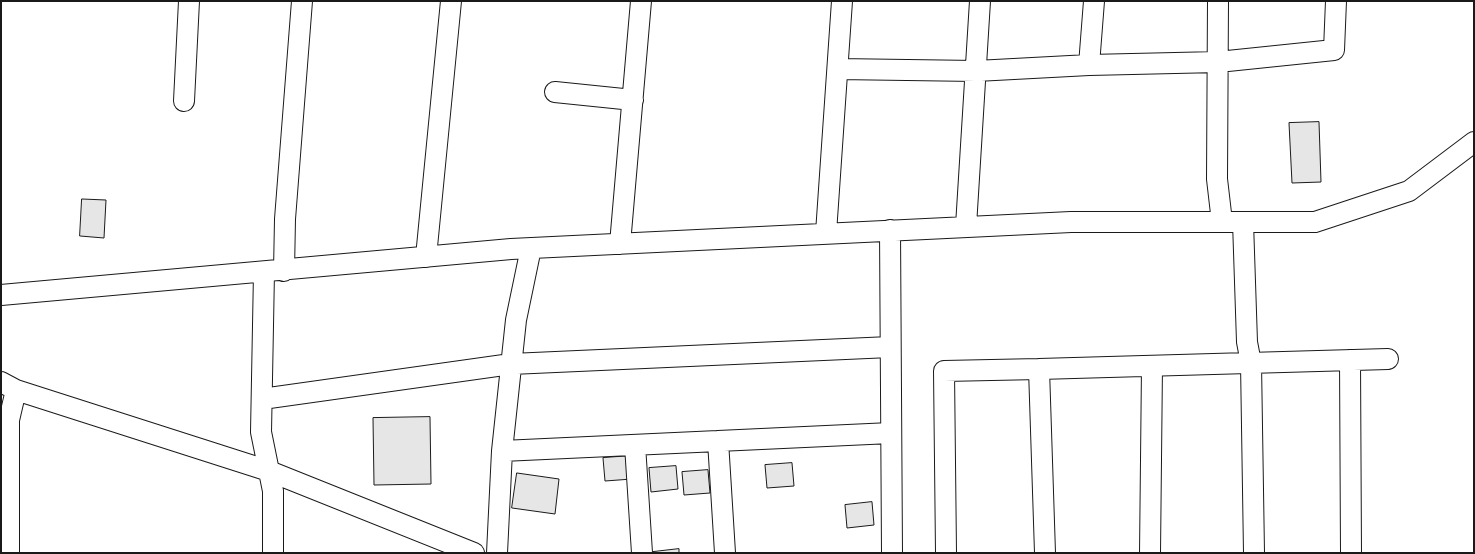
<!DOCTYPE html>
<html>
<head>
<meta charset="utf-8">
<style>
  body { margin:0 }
  #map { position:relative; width:1475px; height:554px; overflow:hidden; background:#fff; font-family:Figtree,sans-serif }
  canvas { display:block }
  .frame { position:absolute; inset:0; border:2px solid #1a1a1a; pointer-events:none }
</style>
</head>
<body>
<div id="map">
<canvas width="1475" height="554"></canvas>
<div class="frame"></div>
</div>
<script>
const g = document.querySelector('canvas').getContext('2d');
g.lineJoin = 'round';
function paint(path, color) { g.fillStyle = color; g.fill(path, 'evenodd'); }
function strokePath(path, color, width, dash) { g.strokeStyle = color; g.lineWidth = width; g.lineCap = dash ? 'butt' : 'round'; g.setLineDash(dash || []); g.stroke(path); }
const building = new Path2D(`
  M1319,122L1321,182L1292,183L1289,123Z
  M82,199L106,200L104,238L80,236Z
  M430,417L431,484L374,485L373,418Z
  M630,456L632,479L605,481L603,458Z
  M792,463L794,486L767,488L765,465Z
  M676,466L678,489L651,492L649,468Z
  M708,470L710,493L684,495L682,472Z
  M517,473L559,479L555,514L512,508Z
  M872,502L874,525L847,528L845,505Z
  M679,549V553H653V552Z`);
paint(building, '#e6e6e6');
strokePath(building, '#1a1a1a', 1);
const minor = new Path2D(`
  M1094,1L1089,65L1218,62L1334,50L1336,1
  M1218,1L1217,179L1222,222
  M838,69L976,71L1089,65
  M555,92L633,100
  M184,101L189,1
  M1243,222L1247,342L1251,363L1254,553
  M966,226L980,1
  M890,230L892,553
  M826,233L842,1
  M620,244L641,1
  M426,257L451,1
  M284,271L285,219L302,1
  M264,272L261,432L273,491V553
  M1,295L511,249L1071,222H1315L1409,191L1474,142
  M1350,360L1351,553
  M1,382L16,390L269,471L474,553
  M262,399L511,364L890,347
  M718,441L725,553
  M635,445L642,553
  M502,451L891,433
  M9,553V420L16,390
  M497,553L502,451L516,320L531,248
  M946,553L944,371L1039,369
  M1045,553L1039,369L1388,359
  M1150,553L1152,366`);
strokePath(minor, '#1a1a1a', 22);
strokePath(minor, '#fff', 20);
</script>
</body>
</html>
